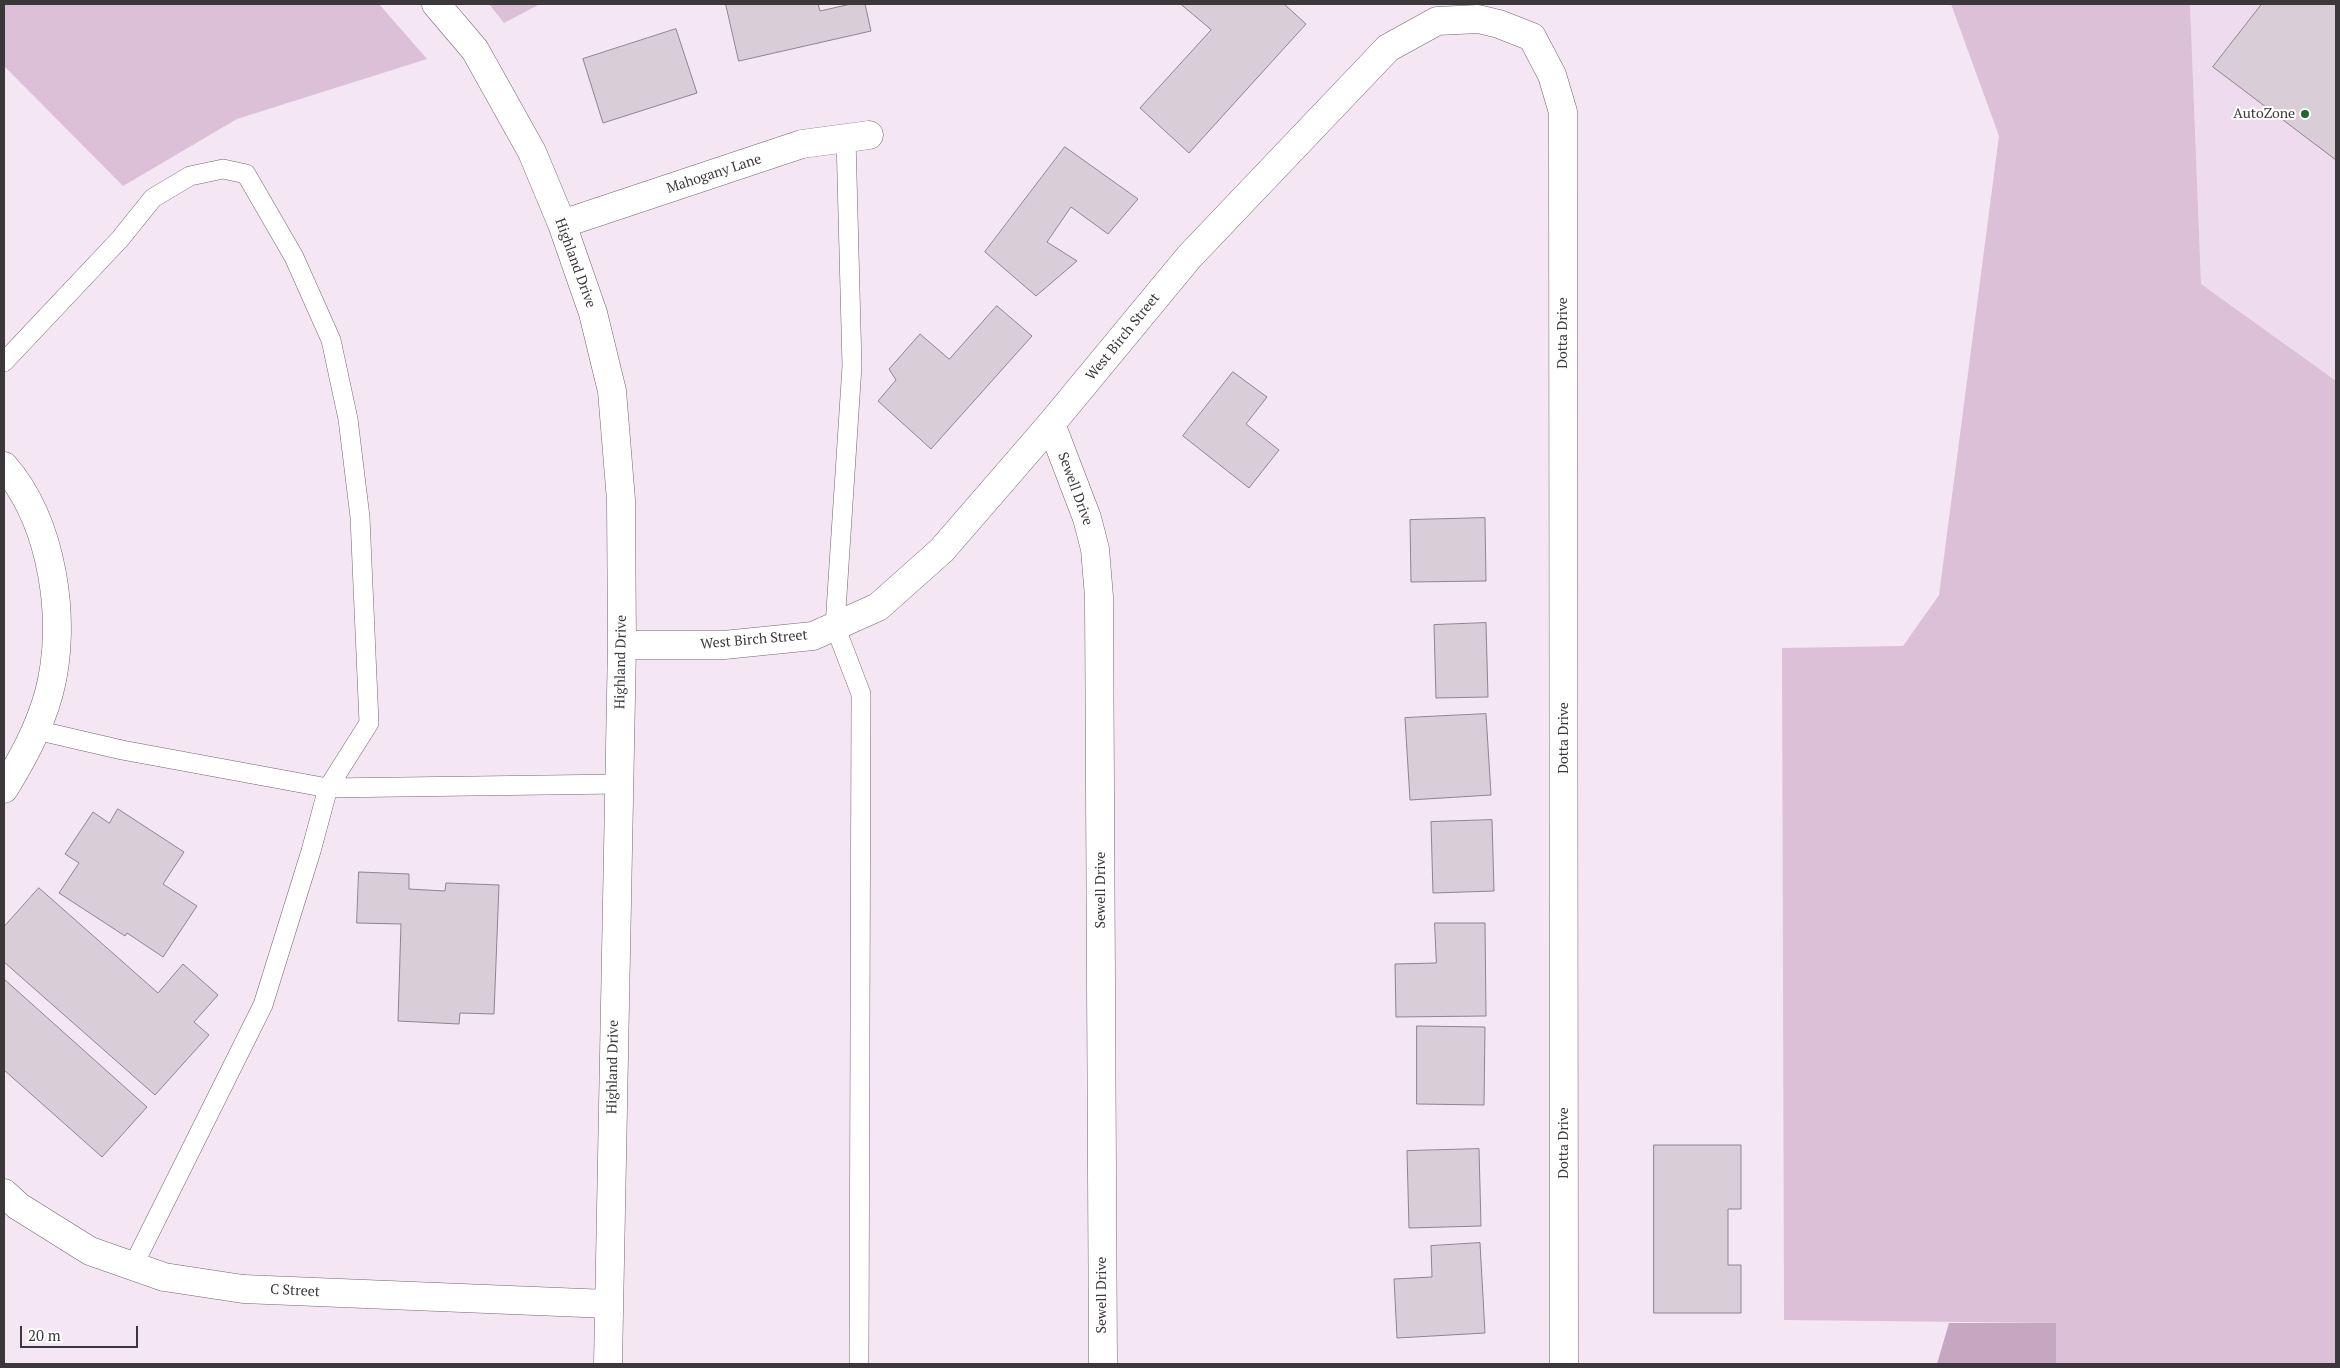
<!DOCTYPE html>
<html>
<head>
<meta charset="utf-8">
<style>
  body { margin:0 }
  #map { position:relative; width:2340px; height:1368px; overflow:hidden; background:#f4e7f3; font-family:"PT Serif",serif }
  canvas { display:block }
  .frame { position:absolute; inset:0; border:5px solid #3c373b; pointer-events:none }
  .scale { position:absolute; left:20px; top:1326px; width:118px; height:22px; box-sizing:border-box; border:2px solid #3c373b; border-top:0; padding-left:6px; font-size:15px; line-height:18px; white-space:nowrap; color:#3c373b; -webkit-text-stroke:4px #fff; paint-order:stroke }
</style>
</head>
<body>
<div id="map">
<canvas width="2340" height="1368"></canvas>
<div class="frame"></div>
<div class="scale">20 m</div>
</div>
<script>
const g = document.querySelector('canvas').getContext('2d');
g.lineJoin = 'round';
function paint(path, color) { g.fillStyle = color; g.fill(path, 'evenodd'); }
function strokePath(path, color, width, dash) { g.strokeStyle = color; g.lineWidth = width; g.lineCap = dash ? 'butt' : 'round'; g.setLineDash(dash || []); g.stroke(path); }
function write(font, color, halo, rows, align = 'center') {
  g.font = font + ' "PT Serif",serif'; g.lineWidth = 4; g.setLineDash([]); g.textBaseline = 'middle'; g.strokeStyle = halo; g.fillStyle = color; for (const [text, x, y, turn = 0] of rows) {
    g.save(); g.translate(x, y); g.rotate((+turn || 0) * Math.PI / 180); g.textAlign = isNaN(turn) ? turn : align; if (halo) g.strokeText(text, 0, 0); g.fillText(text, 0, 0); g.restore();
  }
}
paint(new Path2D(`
  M2190,4H2336V381L2201,284Z`), '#eedbed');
paint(new Path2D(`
  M4,4H379L427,59L237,119L123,186L4,66Z
  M489,4H540L504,23Z
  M1951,4H2190L2201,284L2336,381V1364H2056V1323L1784,1320L1782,648L1903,646L1939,595L1999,136Z`), '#dbc0d8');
paint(new Path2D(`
  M1949,1323H2056V1364H1937Z`), '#c5a7c2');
const building = new Path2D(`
  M726,4H818L820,11L851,4H865L871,31L739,61Z
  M1181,4H1284L1306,24L1189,153L1140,108L1211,30Z
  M2262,4H2336V160L2213,67Z
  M676,29L697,93L603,123L583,59Z
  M1065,147L1138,199L1108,234L1071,207L1047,242L1077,261L1036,296L985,252Z
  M997,306L1032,336L931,449L878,401L896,380L889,369L920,334L949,359Z
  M1233,372L1267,397L1246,424L1279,450L1249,488L1183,436Z
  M1485,518L1486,581L1411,582L1410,520Z
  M1486,623L1488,697L1436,698L1434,625Z
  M1486,714L1491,795L1410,800L1405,718Z
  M118,809L184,852L163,884L197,906L163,957L127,933L125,936L59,893L79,863L65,854L93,812L109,823Z
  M1492,820L1494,891L1433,893L1431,822Z
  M359,872L409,874V889L445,891L446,883L499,885L494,1014L460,1013L459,1024L398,1021L401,924L357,923Z
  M39,888L158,993L183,964L218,995L194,1022L209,1035L155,1095L4,962V927Z
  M1435,923H1485L1486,1016L1396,1017L1395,964L1436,963Z
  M4,979L147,1107L102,1157L4,1070Z
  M1417,1026L1485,1027L1484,1105L1417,1104Z
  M1654,1145H1741V1209H1728V1265H1741V1313H1654Z
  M1479,1149L1481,1226L1409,1228L1407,1151Z
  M1480,1243L1485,1333L1397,1338L1394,1279L1432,1277L1431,1246Z`);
paint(building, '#d9cdd8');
strokePath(building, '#8f838e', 1);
const lane = new Path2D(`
  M846,138L852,366L835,626L861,694L859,1364
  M4,362L120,239L153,198L190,176L223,169L246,174L294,257L331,340L348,419L360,517L369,723L328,788L311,851L263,1005L133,1266
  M36,730L122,750L328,788L619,784`);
const street = new Path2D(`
  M436,4L475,50L532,152L562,224L593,313L612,391L621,500L622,645L608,1364
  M562,224L802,144L869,135
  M1051,424L1087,518L1095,549L1099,597L1103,1364
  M4,466C53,522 68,622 49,693C39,729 23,758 4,789
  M622,645H724L813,636L878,607L942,550L1051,424L1189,257L1388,48L1437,21L1478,19L1499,24L1532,37L1552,75L1563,112L1564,1364
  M4,1193L18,1206L90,1251L164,1277L243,1289L608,1304`);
strokePath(lane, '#716670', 20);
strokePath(street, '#716670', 29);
strokePath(lane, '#fff', 19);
strokePath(street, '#fff', 28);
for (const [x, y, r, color] of [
  [2305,114,5,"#206632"]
]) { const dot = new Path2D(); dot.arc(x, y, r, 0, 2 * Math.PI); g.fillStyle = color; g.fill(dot); strokePath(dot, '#fff', 2); }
write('14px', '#3c373b', '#fff', [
  ["AutoZone",2295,114]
], 'right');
write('14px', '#3c373b', '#fff', [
  ["Mahogany Lane",714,174,-18],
  ["Highland Drive",575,263,70],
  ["Dotta Drive",1563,333,-90],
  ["West Birch Street",1123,337,-51],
  ["Sewell Drive",1075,489,70],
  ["West Birch Street",754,640,-5],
  ["Highland Drive",621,662,-89],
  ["Dotta Drive",1564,738,-90],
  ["Sewell Drive",1101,890,-90],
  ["Highland Drive",613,1067,-89],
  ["Dotta Drive",1564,1143,-90],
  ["C Street",295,1291,3],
  ["Sewell Drive",1102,1295,-90]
]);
</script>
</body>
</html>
